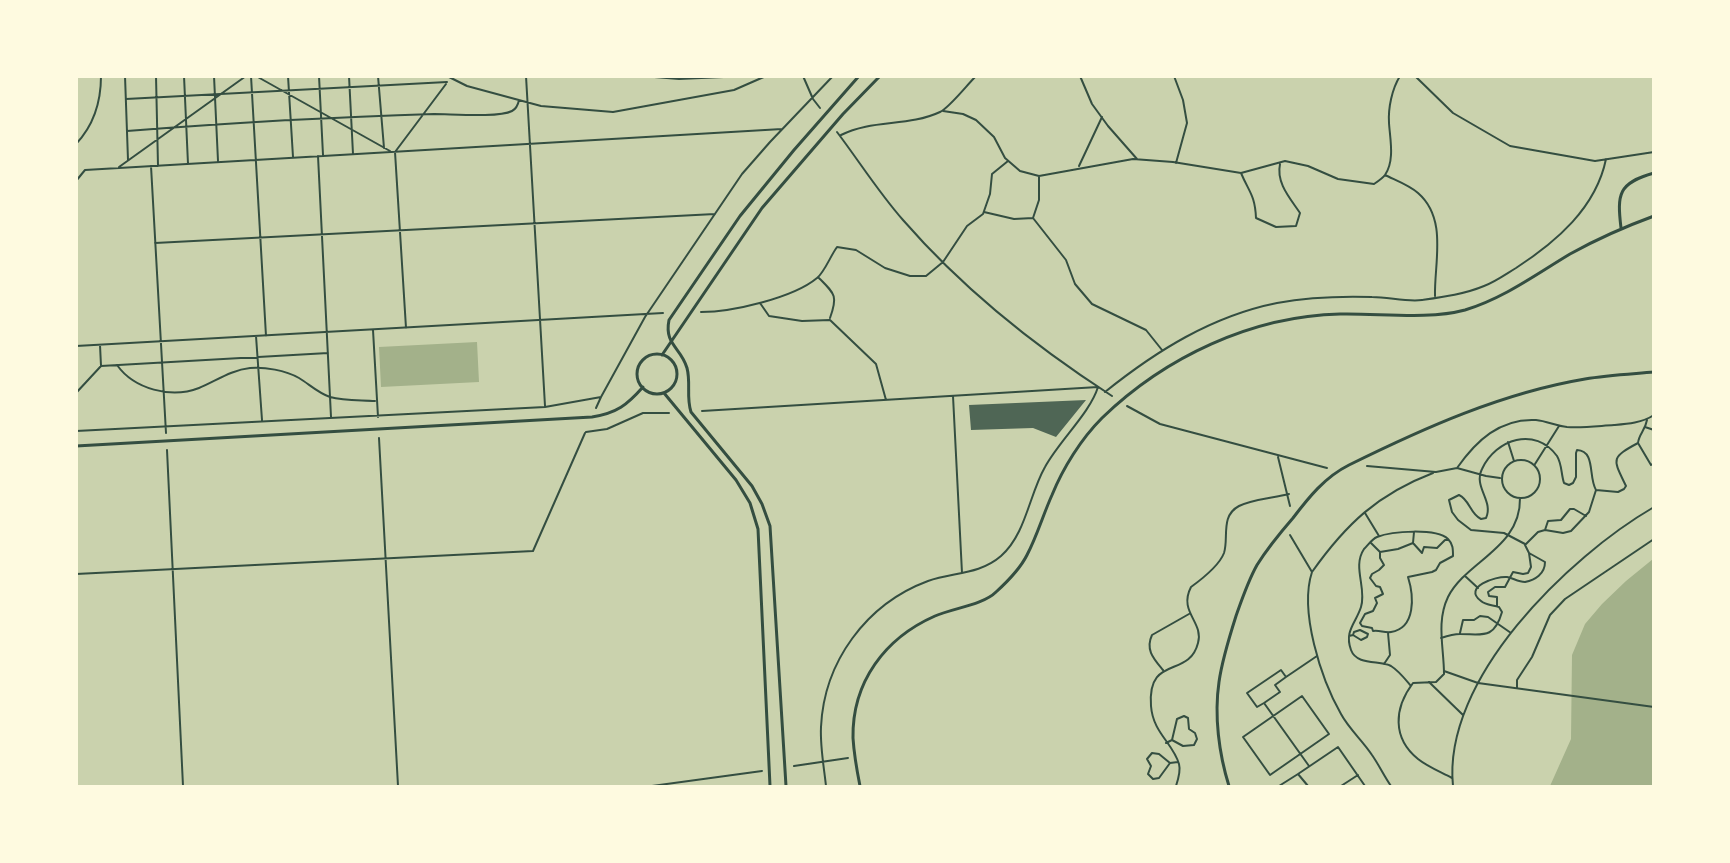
<!DOCTYPE html>
<html>
<head>
<meta charset="utf-8">
<style>
  body { margin:0 }
  #map { position:relative; width:1730px; height:863px; overflow:hidden; background:#e9edc9; font-family:"Public Sans",sans-serif }
  canvas { display:block }
  .frame { position:absolute; inset:0; border:78px solid #fefae0; pointer-events:none }
</style>
</head>
<body>
<div id="map">
<canvas width="1730" height="863"></canvas>
<div class="frame"></div>
</div>
<script>
const g = document.querySelector('canvas').getContext('2d');
g.lineJoin = 'round';
function paint(path, color) { g.fillStyle = color; g.fill(path, 'evenodd'); }
function strokePath(path, color, width, dash) { g.strokeStyle = color; g.lineWidth = width; g.lineCap = dash ? 'butt' : 'round'; g.setLineDash(dash || []); g.stroke(path); }
paint(new Path2D(`
  M76,77H1653V786H77Z`), '#cad2ad');
paint(new Path2D(`
  M477,342L479,382L381,387L379,347Z
  M1653,559V786H1550L1571,739L1572,655L1585,624L1602,604L1626,581Z`), '#a3b18a');
paint(new Path2D(`
  M1086,400L1056,437L1033,428L971,430L969,405Z`), '#4f6655');
strokePath(new Path2D(`
  M125,76L128,160
  M156,76L158,166
  M184,76L188,164
  M214,76L218,161
  M251,76L266,336
  M256,76L390,151
  M288,76L293,157
  M319,76L323,155
  M349,76L353,154
  M378,76L384,148
  M447,76L467,86L541,106L613,112L734,90L766,76
  M526,76L545,406
  M642,76L679,79L746,76
  M803,76L813,99L820,108
  M1080,76L1092,104L1108,126L1137,159
  M1174,76L1183,100L1187,123L1176,163
  M1415,76L1453,113L1510,146L1595,161L1654,152
  M126,99L447,82
  M943,111L963,114L976,120L994,137L1005,158L1020,171L1039,176L1133,159L1173,162L1241,173L1285,161L1308,166L1338,179L1374,184C1377,182 1383,178 1385,175C1395,160 1390,139 1389,123C1388,108 1392,89 1400,76
  M127,131C229,123 332,117 434,114C452,114 498,118 512,111C516,109 518,105 519,100
  M837,132C859,161 879,193 903,220C963,289 1036,347 1112,396
  M841,135C872,119 908,127 940,112C949,108 967,85 976,76
  M76,144C94,125 101,102 101,76
  M318,156L331,417
  M151,166L166,433
  M1079,166L1102,117
  M119,167L246,76
  M1241,173C1249,192 1255,195 1256,218L1276,227L1296,226L1300,213C1290,198 1276,183 1280,164
  M1385,175C1395,180 1409,185 1418,193C1448,219 1434,263 1435,296
  M76,181L85,170L782,129
  M984,212L1014,219L1033,218L1039,200V176
  M1033,218L1066,260L1075,284L1092,304L1146,330L1162,350
  M155,243L715,214
  M819,278C835,294 838,296 830,318
  M760,303L769,316L802,321L830,320L876,364L886,400
  M701,312C732,312 793,298 817,278C824,273 831,255 837,247L856,250L885,268L910,276H926L943,262L967,226L983,214L990,194L992,174L1008,161
  M406,328L395,152L446,84
  M373,330L378,417
  M256,336L262,420
  M76,346L663,313
  M117,365C134,389 171,399 199,388C216,381 231,370 250,368C265,367 285,370 299,378C309,384 318,393 330,397C344,401 360,400 375,401
  M101,366L328,353
  M1105,392C1156,351 1212,316 1277,303C1309,297 1340,296 1372,297C1389,297 1406,302 1422,300C1443,297 1465,294 1484,286C1495,282 1506,274 1516,268C1556,242 1596,208 1606,159
  M76,393L101,366L100,345
  M953,396L962,573
  M1127,406L1160,424L1327,468
  M596,408L601,397
  M702,411L1098,387C1090,413 1059,441 1045,467C1029,495 1026,534 1001,556C979,575 953,572 928,581C866,604 824,662 821,727C820,747 824,767 826,786
  M1645,427L1654,430
  M76,431L545,407L601,397L645,317L742,174L770,142L833,76
  M586,432L607,429L643,413H669
  M379,438L398,786
  M1508,442L1514,461
  M1638,443L1651,465L1654,463
  M167,450L183,786
  M1278,457L1290,506
  M1502 479a19 19 0 1 1 38 0a19 19 0 1 1-38 0Z
  M1535,464L1559,426
  M1367,466L1436,472L1457,468C1476,441 1500,418 1536,420C1547,421 1556,426 1567,427C1583,428 1598,426 1614,425C1627,424 1642,423 1654,415
  M1457,468L1486,476L1500,478
  M1365,513L1379,536
  M1545,530L1548,521L1561,520L1570,509H1574L1586,516
  M1290,535L1312,572C1299,611 1321,679 1341,714C1349,729 1363,741 1372,755C1379,765 1384,776 1391,786
  M1371,543L1380,552
  M1413,543L1414,532
  M1525,544L1504,533L1471,530L1458,520L1452,512L1449,500L1459,495C1470,500 1470,514 1481,519L1486,518C1494,501 1473,487 1482,469C1496,439 1535,426 1557,456C1562,464 1561,474 1564,483L1569,485L1573,483L1576,477V453L1577,450C1596,451 1588,477 1596,490
  M1312,572C1346,524 1378,494 1433,473
  M76,574L533,551L585,433
  M1465,576L1478,588
  M1497,606V597L1489,596L1488,592L1495,587H1505L1513,572L1523,574L1528,573L1531,567L1529,553
  M1460,633L1463,620H1474L1480,616L1488,617L1511,633
  M1349,636L1353,635L1361,640L1367,637L1368,634L1360,630L1354,632L1353,635
  M1441,638C1447,636 1454,634 1460,634C1482,634 1494,640 1502,612L1499,607C1493,605 1485,605 1481,601C1462,587 1496,576 1507,577C1513,578 1518,582 1525,582C1535,580 1545,574 1545,562L1529,553L1525,545L1538,532L1545,530L1563,533L1571,531L1589,512L1596,490L1618,492L1624,489L1626,486C1613,459 1610,458 1638,443C1639,434 1645,431 1647,420
  M1384,664L1390,655L1388,633
  M1163,670C1154,659 1145,650 1152,635L1189,614
  M1444,671L1478,683L1654,707
  M1286,677L1317,656
  M1429,682L1463,715
  M1411,686C1405,679 1399,671 1391,666C1380,660 1357,666 1351,650C1344,631 1356,623 1361,607C1367,588 1352,567 1364,549C1368,545 1372,539 1377,537C1392,531 1436,528 1448,539C1453,544 1453,549 1453,556L1440,563L1436,570L1432,572L1408,577C1414,596 1416,628 1391,632C1384,633 1380,630 1373,631L1372,628L1362,626L1360,623L1365,614L1373,611L1377,603L1375,598L1383,594L1380,587L1376,586L1370,578L1372,574L1379,570L1384,565L1380,558V552L1398,549L1413,543L1422,553L1424,547L1437,548L1445,540H1448
  M1517,688V680L1532,657L1550,615L1565,599L1654,539
  M1302,696L1329,734L1270,775L1243,737Z
  M1264,703L1280,692L1275,685L1286,677L1281,670L1247,693L1257,707L1264,703L1309,766
  M1166,743L1172,740L1183,746L1194,745L1197,739L1195,733L1189,729L1188,718L1184,716L1177,719L1172,740
  M1170,763L1159,778L1153,779L1148,774L1151,766L1147,759L1152,753L1159,754L1170,763L1178,762
  M794,766L848,758
  M1452,778C1441,772 1428,767 1418,759C1392,738 1394,708 1413,683L1436,682L1444,674C1444,648 1436,622 1448,597C1466,561 1521,548 1520,498
  M652,786L762,771
  M1176,786C1178,780 1181,771 1179,764C1173,743 1153,733 1151,706C1147,654 1189,679 1198,643C1204,622 1178,612 1191,587C1202,579 1219,566 1224,553C1229,538 1220,516 1239,506C1253,499 1273,498 1289,494
  M1279,786L1298,774
  M1308,786L1298,774L1338,747L1365,786
  M1341,786L1358,775
  M1453,786C1442,679 1568,557 1654,507`), '#344e41', 2);
strokePath(new Path2D(`
  M1621,228C1617,194 1618,183 1654,173
  M637 374a20 20 0 1 1 40 0a20 20 0 1 1-40 0Z
  M662,355L762,208L843,114L880,76
  M664,393L736,480L750,503L758,529L770,786
  M76,446L592,417C617,413 627,405 643,387
  M786,786L770,526L762,504L752,486L691,412C686,397 691,383 687,368C681,347 664,345 669,320L740,216L794,150L859,76
  M860,786C857,771 854,754 853,738C852,682 885,638 935,616C953,608 983,605 996,592C1007,582 1020,569 1027,555C1037,536 1043,515 1052,495C1063,468 1081,439 1102,418C1165,357 1252,316 1340,314C1379,313 1428,320 1465,310C1504,298 1535,275 1570,254C1597,239 1624,227 1654,216
  M1229,786C1219,754 1214,716 1219,682C1222,660 1229,638 1236,616C1242,599 1248,581 1257,565C1267,549 1280,533 1293,518C1309,497 1325,477 1349,465C1424,428 1502,393 1585,379C1607,375 1631,374 1654,372`), '#344e41', 3);
</script>
</body>
</html>
